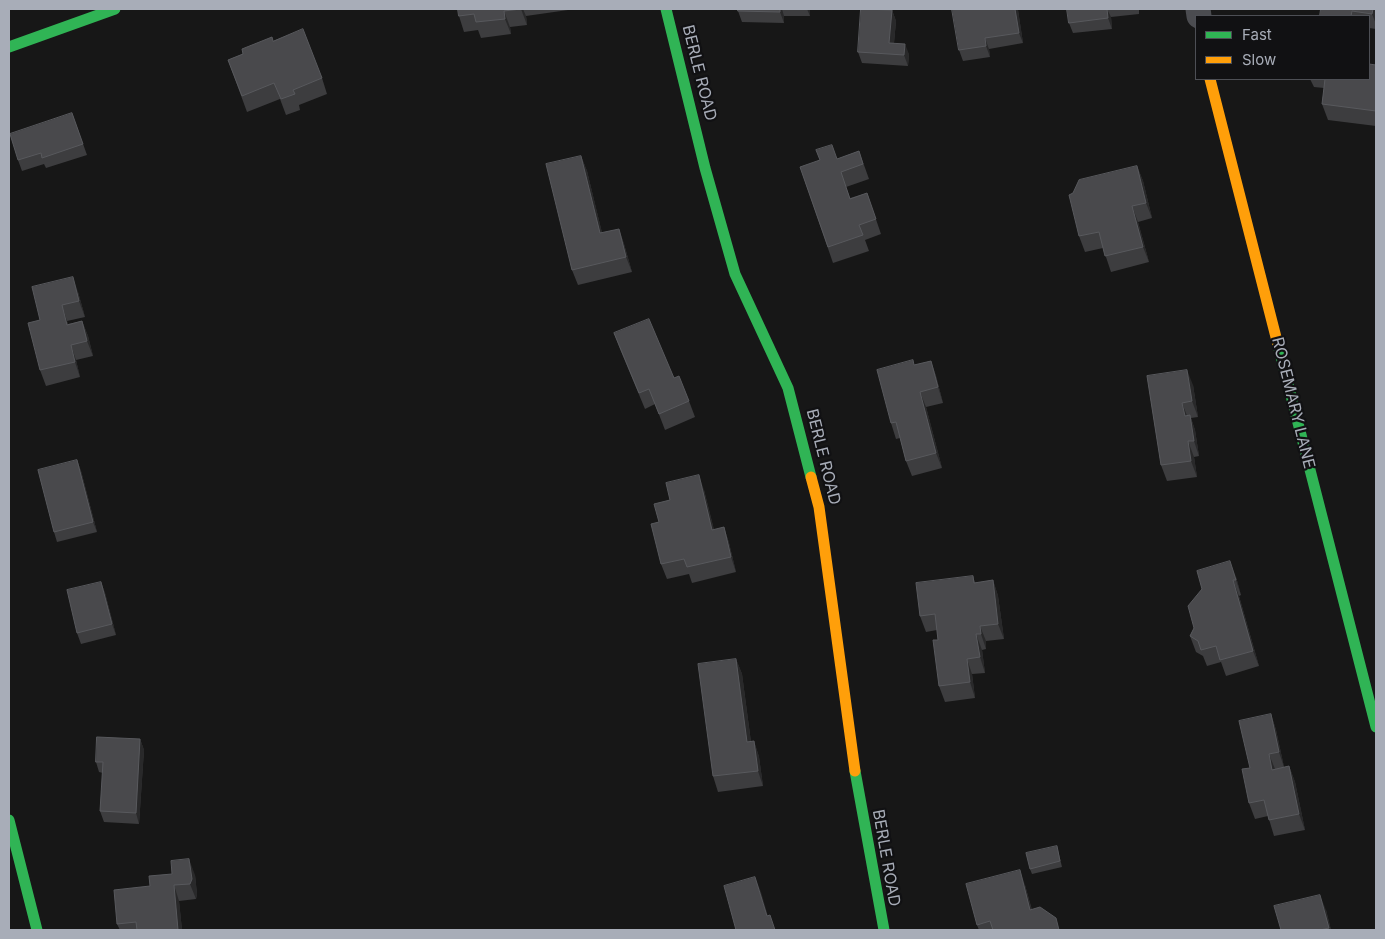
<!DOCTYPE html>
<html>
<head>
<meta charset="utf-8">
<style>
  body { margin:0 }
  #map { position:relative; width:1385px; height:939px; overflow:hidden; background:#171717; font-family:Inter,sans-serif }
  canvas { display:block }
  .frame { position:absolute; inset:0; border:10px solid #a8adb8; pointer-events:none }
  .legend { position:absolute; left:1195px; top:15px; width:175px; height:65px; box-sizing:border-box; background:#111113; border:1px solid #4d4f55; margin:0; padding:6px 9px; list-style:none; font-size:15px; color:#a8adb8 }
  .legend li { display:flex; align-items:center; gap:10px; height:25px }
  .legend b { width:25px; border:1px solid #4d4f55 }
</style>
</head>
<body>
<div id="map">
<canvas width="1385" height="939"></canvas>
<div class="frame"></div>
<ul class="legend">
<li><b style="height:6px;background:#30b455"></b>Fast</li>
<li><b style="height:6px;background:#ff9f0a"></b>Slow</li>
</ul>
</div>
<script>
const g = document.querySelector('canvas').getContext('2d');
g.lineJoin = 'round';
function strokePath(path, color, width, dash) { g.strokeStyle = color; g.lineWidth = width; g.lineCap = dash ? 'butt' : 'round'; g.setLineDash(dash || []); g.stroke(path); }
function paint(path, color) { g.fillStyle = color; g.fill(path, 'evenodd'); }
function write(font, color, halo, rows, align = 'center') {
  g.font = font + ' Inter,sans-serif'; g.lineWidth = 4.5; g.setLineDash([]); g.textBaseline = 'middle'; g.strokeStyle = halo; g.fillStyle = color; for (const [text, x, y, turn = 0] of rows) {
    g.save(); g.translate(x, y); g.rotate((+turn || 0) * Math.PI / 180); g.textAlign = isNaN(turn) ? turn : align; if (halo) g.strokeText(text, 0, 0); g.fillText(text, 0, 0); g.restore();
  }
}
strokePath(new Path2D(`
  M1198,9L1199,16`), '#4b4c50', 25);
strokePath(new Path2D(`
  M666,9L705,168L735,274L788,388L811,477
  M9,47L115,9
  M1278,345L1376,727
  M855,771L884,930
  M9,820L37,930`), '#30b455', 11);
strokePath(new Path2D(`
  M1210,79L1278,345
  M811,477L819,507L855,771`), '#ff9f0a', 11);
paint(new Path2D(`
  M458,9H568V10L526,16L527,25L510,27L511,34L481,38L478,30L464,32L459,16Z
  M738,9H810V16H784V23L742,22L738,11Z
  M1067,9H1139V14L1111,17L1112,29L1073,33L1069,23Z
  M1321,9H1376V29L1369,28V16H1320Z
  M892,10L896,21L894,43L909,54L908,66L862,63L858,52Z
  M1018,10L1023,43L989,49L990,57L963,61L959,50Z
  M274,41L322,78L327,94L299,105L300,110L286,115L280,99L247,112L228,60Z
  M1376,65V126L1328,120L1322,104L1324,88L1314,87L1310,79H1369Z
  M72,113L87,155L46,168L44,164L22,171L18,160Z
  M859,151L869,179L846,187L850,198L867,193L881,234L865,240L869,251L833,263L800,167L837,159Z
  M581,156L587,171L602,233L619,229L624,244L632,272L578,285L572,270Z
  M1137,166L1143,181L1152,218L1138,222L1149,262L1111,272L1103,248L1085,252L1079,236L1073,193Z
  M78,292L85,317L67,321L68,324L82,321L88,336L93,356L76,360L80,377L46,386L40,370V320Z
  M614,333L674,378L689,401L695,417L665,430L655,404L645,409L620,349Z
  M931,361L936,376L943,403L926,407L942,468L912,476L906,461L900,438L896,439L891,423L915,365Z
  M1147,376L1193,385L1198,417L1191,418L1195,430L1199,456L1194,457L1197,477L1167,481L1161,465Z
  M77,460L81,471L97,532L57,542L54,532Z
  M704,490L714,530L724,527L729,543L736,572L692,583L689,574L667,579L661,564L659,522Z
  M973,576L975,583L993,580L998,596L1004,639L986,641V649L982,650L985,673L972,674L975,698L945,702L939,686L938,640L937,630L926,632L920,616Z
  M1236,577L1241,595L1239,596L1259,666L1226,676L1221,662L1207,666L1203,656L1196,652L1190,636L1194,628Z
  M101,582L105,593L116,635L81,644L77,633Z
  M736,659L742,674L751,742L754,741L759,757L763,786L718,792L713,776Z
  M1271,714L1276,730L1284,767L1289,766L1295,782L1305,830L1274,836L1268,816L1255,819L1249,803L1250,768Z
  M140,739L144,750L139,824L104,822L100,811L103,773L99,772L96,762Z
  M1057,846L1062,867L1032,874L1030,869Z
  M195,875L197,894L196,899L179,901L182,930H120L117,924L150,886Z
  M1025,885L1032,910L1059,930H979L977,925Z
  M1326,910L1331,930H1281Z`), '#3d3d3f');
paint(new Path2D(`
  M521,9H523L526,16L527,25Z
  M780,9H782L784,16V23L780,12Z
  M807,9H810V16Z
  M1015,9H1017L1018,10L1023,43L1019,33Z
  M1107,9L1111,17L1112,29L1108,18Z
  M1373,9H1376V24L1372,14Z
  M892,10L896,21L893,53L889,43Z
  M504,11L510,27L511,34L505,19Z
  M985,38L989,49L990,57L986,46Z
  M905,44L909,54L908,66L904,55Z
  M581,156L587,171L606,249L600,233Z
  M1137,166L1143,181L1152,218L1146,203Z
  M1132,206L1138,222L1149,262L1143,247Z
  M619,229L624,244L632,272L626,257Z
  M73,277L78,292L85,317L79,301Z
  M62,305L67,321L72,340L67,325Z
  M82,321L88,336L93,356L87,341Z
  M71,345L76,360L80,377L75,362Z
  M931,361L936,376L943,403L938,387Z
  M1187,370L1193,385L1198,417L1192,401Z
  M920,392L926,407L942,468L936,453Z
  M1182,403L1188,418L1185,416Z
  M1190,415L1195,430L1199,456L1194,441Z
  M1188,441L1194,457L1197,477L1191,461Z
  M77,460L81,471L97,532L93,522Z
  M699,475L704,490L718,546L712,530Z
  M724,527L729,543L736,572L731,557Z
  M1230,561L1236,577L1241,595L1236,580Z
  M993,580L998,596L1004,639L998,624Z
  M1233,580L1239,596L1259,666L1253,651Z
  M101,582L105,593L116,635L112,624Z
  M980,626L986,641V649L981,634Z
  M976,634L982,650L985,673L980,657Z
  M736,659L742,674L753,758L747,742Z
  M967,659L972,674L975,698L970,682Z
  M1271,714L1276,730L1284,767L1279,752Z
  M140,739L144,750L139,824L136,813Z
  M754,741L759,757L763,786L758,771Z
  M1269,754L1275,769L1272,770Z
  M1289,766L1295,782L1305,830L1299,814Z
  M189,859L195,875L197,894L196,899L190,884Z
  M1020,870L1025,885L1036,926L1030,910Z
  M755,877L761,892L772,930L767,916Z
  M174,885L179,901L182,930H178Z
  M1320,895L1326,910L1331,930H1330L1329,928Z`), '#29292a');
const building = new Path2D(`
  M458,9H521L504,11L505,19L476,22L474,14L459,16Z
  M738,9H780V12L738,11Z
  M861,9L892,10L889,43L905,44L904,55L858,52Z
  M952,9H1015L1019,33L985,38L986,46L959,50Z
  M1067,9H1107L1108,18L1069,23Z
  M1321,9H1373L1372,14L1352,11L1351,16H1320Z
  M303,29L322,78L293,90L295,94L281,99L274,83L242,96L228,60L243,54L242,49L272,37L273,41Z
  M1369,64L1376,65V111L1322,104L1325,79H1369Z
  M72,113L83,144L42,158L41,153L18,160L10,134Z
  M832,145L837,159L859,151L863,164L841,172L850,199L867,193L876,219L859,225L863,235L828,247L800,167L820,160L816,150Z
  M581,156L600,233L619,229L626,257L572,270L546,164Z
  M1137,166L1146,203L1132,206L1143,247L1105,256L1099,232L1079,236L1069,195L1073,193L1079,180Z
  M73,277L79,301L62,305L67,325L82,321L87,341L71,345L75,362L40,370L28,323L40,320L32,287Z
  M649,319L674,378L679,376L689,401L659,414L649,389L639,393L614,333Z
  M913,360L914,365L931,361L938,387L920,392L936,453L906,461L896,422L891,423L877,370Z
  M1187,370L1192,401L1182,403L1185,416L1190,415L1194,441H1188L1191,461L1161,465L1147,376Z
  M77,460L93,522L54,532L38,470Z
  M699,475L712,530L724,527L731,557L687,567L684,559L661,564L651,524L659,522L654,504L670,500L666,483Z
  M1230,561L1236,580H1233L1253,651L1220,660L1216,646L1201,650L1198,641L1190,636L1194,628L1188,606L1202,589L1197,571Z
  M973,576L974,583L993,580L998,624L980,626L981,634H976L980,657L967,659L970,682L939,686L933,640H938L935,614L920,616L916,583Z
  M101,582L112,624L77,633L67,590Z
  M736,659L747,742L754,741L758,771L713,776L698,664Z
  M1271,714L1279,752L1269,754L1272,770L1289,766L1299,814L1269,820L1264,800L1249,803L1242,769L1250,768L1239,721Z
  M97,737L140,739L136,813L100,811L103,762H96Z
  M1057,846L1060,861L1030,869L1026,853Z
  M189,859L192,879L190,884L174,885L178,930H137L136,922L117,924L114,890L150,886L149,876L172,874L171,861Z
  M1020,870L1030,910L1040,907L1056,918L1059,930H993L990,921L977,925L966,884Z
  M755,877L767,916L770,915L775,930H736L724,886Z
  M1320,895L1329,928L1320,930H1281L1274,906Z`);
paint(building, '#49494c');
strokePath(building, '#58595d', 1);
write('16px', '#a8adb8', '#111113', [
  ["BERLE ROAD",699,73,76],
  ["ROSEMARY LANE",1293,403,76],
  ["BERLE ROAD",823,457,76],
  ["BERLE ROAD",886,858,80]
]);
</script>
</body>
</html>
